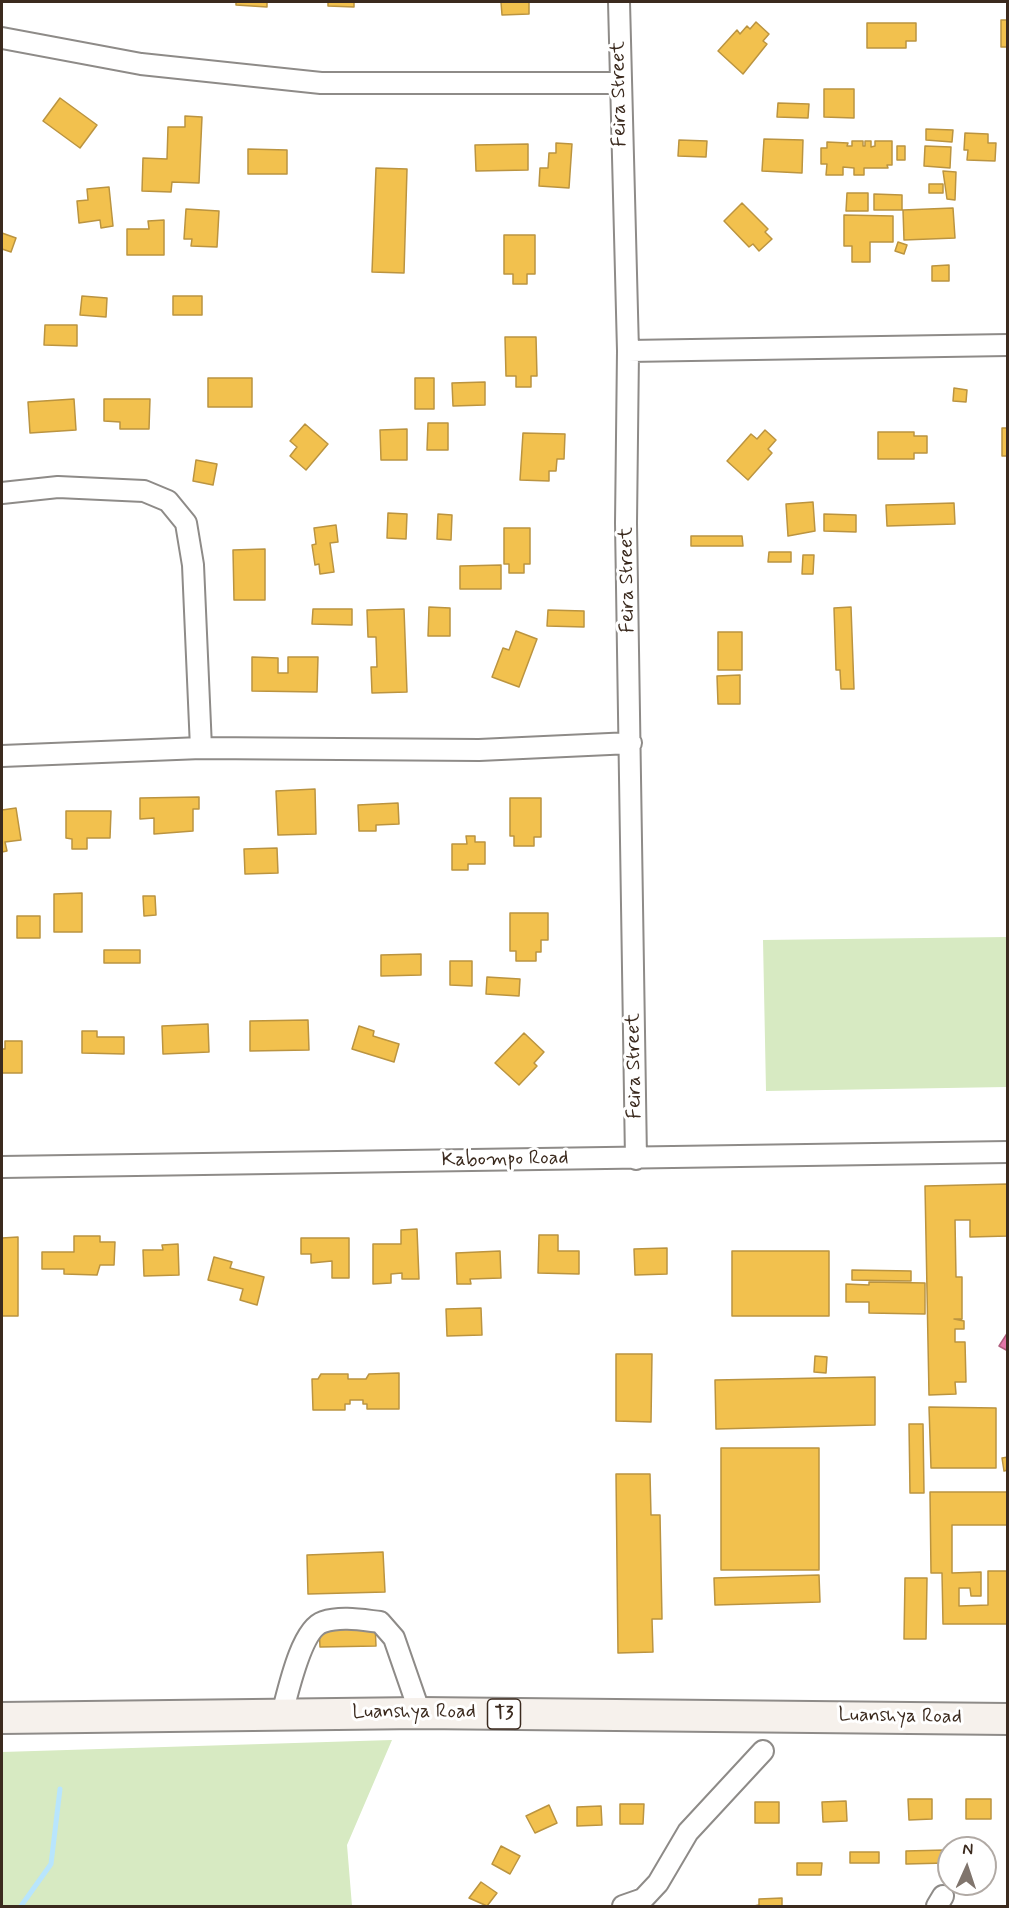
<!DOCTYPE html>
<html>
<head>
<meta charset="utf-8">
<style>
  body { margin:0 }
  #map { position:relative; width:1009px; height:1908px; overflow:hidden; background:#fff; font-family:Mynerve,sans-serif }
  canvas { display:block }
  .frame { position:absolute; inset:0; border:3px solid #3b2a1e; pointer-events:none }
  .north { position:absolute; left:937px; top:1836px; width:60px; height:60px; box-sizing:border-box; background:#fff; border:2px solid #b1aaa5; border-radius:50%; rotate:3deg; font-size:16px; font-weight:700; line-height:24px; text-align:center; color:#3b2a1e }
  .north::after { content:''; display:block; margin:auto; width:21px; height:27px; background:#80756d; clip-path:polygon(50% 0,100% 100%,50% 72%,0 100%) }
</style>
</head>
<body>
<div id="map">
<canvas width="1009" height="1908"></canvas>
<div class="frame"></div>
<div class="north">N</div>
</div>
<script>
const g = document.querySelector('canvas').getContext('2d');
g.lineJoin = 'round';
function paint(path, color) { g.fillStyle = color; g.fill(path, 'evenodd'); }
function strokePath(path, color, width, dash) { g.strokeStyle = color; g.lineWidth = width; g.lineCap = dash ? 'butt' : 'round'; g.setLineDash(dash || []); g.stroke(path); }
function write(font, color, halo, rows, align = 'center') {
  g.font = font + ' Mynerve,sans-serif'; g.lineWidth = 6; g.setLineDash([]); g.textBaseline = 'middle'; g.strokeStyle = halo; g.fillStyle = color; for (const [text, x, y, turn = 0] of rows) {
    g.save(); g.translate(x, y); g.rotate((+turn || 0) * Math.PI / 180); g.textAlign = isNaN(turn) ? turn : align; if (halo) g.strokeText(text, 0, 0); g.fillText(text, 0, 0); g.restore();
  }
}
paint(new Path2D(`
  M1007,937V1087L766,1091L763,940Z
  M392,1740L347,1845L352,1906H2V1752Z`), '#d7eac2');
const homes = new Path2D(`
  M236,2H267V7L236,5Z
  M328,2H354V7L328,6Z
  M501,2H529V14L502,15Z
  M1001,20H1008V47H1001Z
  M756,22L769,34L763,41L767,44L743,74L718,51L737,30L740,34L747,26L750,29Z
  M867,23H916V41H906V48H867Z
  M824,89H854V118L824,117Z
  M60,98L97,125L80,148L43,121Z
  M778,103L809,104L808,118L777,117Z
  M185,116L202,117L199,183L172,182L171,192L142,191L143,158L167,159L168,127H185Z
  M926,129L953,130L952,142L926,140Z
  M965,133L988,134V143H996L995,161L967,160L968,150H964Z
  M764,139L803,140L802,173L762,171Z
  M679,140L707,141L706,157L678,156Z
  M852,141H863V146H865V141H871V147L875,146V141H892V165H887L888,168H864V175H854V168L843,167V175H826L827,164H821V148H827V142L848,143L847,146H852Z
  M556,143L572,144L569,188L539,186L540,168H548L549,153H556Z
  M528,144V170L476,171L475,145Z
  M897,146H905V160H897Z
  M925,146L951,147L950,168L924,166Z
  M248,149L287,150V174H248Z
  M376,168L407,169L404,273L372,272Z
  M943,171L956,172L955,200L947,199Z
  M929,184H943V193H929Z
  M109,187L113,226L101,228L100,220L79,223L77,201L88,200L87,189Z
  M847,193H868V211H846Z
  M874,194L902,195V210H874Z
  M742,203L768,229L765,232L772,239L759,251L753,244L749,247L724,221Z
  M953,208L955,238L904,240L903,210Z
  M186,209L219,211L217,247L191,246L192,239H184Z
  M844,215L893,216V242H870V262H852V246H844Z
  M164,220V255H127V229H149L148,221Z
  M2,233L16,238L11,252L2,249Z
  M504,235H535V274H527V284H513V274H504Z
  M898,242L907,245L904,254L895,251Z
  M949,265V281H932V266Z
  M82,296L107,298L106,317L80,315Z
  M173,296H202V315H173Z
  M45,325H77V346L44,345Z
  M505,337H536L537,376H531V387H516V376H506Z
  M208,378H252V407H208Z
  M415,378H434V409H415Z
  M485,382V405L453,406L452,383Z
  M954,388L967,390L966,402L953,401Z
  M74,399L76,430L30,433L28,402Z
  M104,399H150L149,429H120V422L104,421Z
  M428,423H448V450H427Z
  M305,424L328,444L306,470L290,456L297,447L290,441Z
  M1002,428H1008V456H1002Z
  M407,429V460H381L380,430Z
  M765,430L776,440L768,449L772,453L748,480L727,461L751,434L757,439Z
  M878,432H914V436H927V453H914V459H878Z
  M523,433L565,434L564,459H557L556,471H549V481L520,480Z
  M196,460L217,464L213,485L193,481Z
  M813,502L815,531L788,536L786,504Z
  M954,503L955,524L887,526L886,505Z
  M388,513L407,514L406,539L387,538Z
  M438,514L452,515L451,540L437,539Z
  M824,514L856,515V532L824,531Z
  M336,525L338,542L330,543L334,572L320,574L319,564L315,565L312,545L316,544L314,528Z
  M504,528H530V564H524V573H509V564H504Z
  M691,536H742L743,546H691Z
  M265,549V600H234L233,550Z
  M769,552H791V562H768Z
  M803,555H814L813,574H802Z
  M501,565V589H460V566Z
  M429,607L450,608V636H428Z
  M851,607L854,689H841L840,670H836L834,608Z
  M313,609H352V625L312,624Z
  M404,609L407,692L372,693L371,667H377L376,637H368L367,610Z
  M548,610L584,611V627L547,626Z
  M516,631L537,639L519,687L492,677L503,648L509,650Z
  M718,632H742V670H718Z
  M252,657L278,658V673H288V657H318L317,692L252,691Z
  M740,675V704H718L717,676Z
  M315,789L316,834L278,835L276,791Z
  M199,797V809H193V831L154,834V818L140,819V798Z
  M510,798H541V837H534V846H514V836H510Z
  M398,803L399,824L376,825V831H359L358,805Z
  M16,808L21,840L5,842L7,851L2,852V810Z
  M66,811H111L110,838H87V849H72V839L66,838Z
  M466,836H475V842H485V864H468V870H452V844H467Z
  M277,848L278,873L245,874L244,849Z
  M82,893V932H54V894Z
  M143,896H155L156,915L144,916Z
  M510,913H548V940H541V952H536V961H516V951H510Z
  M17,916H40V938H17Z
  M104,950H140V963H104Z
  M421,954V975L381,976V955Z
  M450,961H472V986L450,985Z
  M487,977L520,979L519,996L486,994Z
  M308,1020L309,1050L250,1051V1021Z
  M208,1024L209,1052L163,1054L162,1026Z
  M359,1026L374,1031L373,1036L399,1044L394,1062L352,1049Z
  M82,1031H97V1037H124V1054L82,1053Z
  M524,1033L544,1052L534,1063L537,1066L519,1085L495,1063Z
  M5,1041H22V1073H2V1049H5Z
  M1008,1184V1236L970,1237V1220H955L956,1277H962V1319H954L964,1321V1329H955V1342H965L966,1382H955L956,1394L929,1395L925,1186Z
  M417,1229L419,1279H402V1273L391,1274V1283L373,1284V1244H401V1230Z
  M539,1235H558V1251H579V1274L538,1273Z
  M74,1236H100V1242H115L114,1265H100L97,1275L64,1274V1269H42V1252H74Z
  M18,1237V1316H2V1238Z
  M301,1238H349V1278H332V1261L311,1263V1254H301Z
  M178,1244L179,1275L144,1276L143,1250H163L162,1245Z
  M667,1248V1274L635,1275L634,1249Z
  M500,1251L501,1278L470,1279L471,1284H457L456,1253Z
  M732,1251H829V1316H732Z
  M214,1257L232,1262L230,1268L264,1277L257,1305L240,1300L243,1289L208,1280Z
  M852,1270L911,1271V1281L852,1280Z
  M869,1282L925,1283V1314L869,1313V1302H846V1284L869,1285Z
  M481,1308L482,1335L447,1336L446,1309Z
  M616,1354H652L651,1422L616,1421Z
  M815,1356L827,1357L826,1373L814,1372Z
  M399,1373V1409H367V1404H363V1400H350V1404H345V1410H313L312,1379H318L321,1374H348V1379H366L369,1374Z
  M875,1377V1425L716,1429L715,1380Z
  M929,1407L996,1408V1468H931Z
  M909,1424H923L924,1493H910Z
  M721,1448H819V1570H721Z
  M1008,1457V1470L1004,1471L1002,1458Z
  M616,1474H650L651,1515H660L662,1619H652L653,1652L618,1653Z
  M930,1492H1008V1525H952V1573L981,1572V1596H971L970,1588H959V1606L988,1605V1571H1008V1624H943L942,1573H931Z
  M383,1552L385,1592L308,1594L307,1555Z
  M819,1575L820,1602L715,1605L714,1578Z
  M905,1578H927L926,1639H904Z
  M375,1624L376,1646L320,1647L319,1626Z
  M908,1799H932V1819L909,1820Z
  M966,1799H991V1819H966Z
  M846,1801L847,1821L823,1822L822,1802Z
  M755,1802H779V1823H755Z
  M620,1804H644L643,1824H620Z
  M549,1805L557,1823L535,1833L526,1816Z
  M601,1806L602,1825L577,1826V1807Z
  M501,1846L520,1856L510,1874L492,1864Z
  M945,1850L946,1863L906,1864V1851Z
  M850,1852H879V1863H850Z
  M985,1860H989L990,1874H985Z
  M797,1863H822L821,1875H797Z
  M481,1882L497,1893L487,1906L469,1898Z
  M782,1898V1906H754L759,1905V1899Z`);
paint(homes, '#f2c14e');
strokePath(homes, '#bb9440', 1.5);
const health = new Path2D(`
  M1008,1332V1351L999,1346Z`);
paint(health, '#e377a8');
strokePath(health, '#b1607f', 1.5);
strokePath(new Path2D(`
  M21,1906L51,1864L60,1789`), '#b8e5fd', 5);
const minor = new Path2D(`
  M619,2L628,351L626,523L636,1159
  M2,38L141,64L321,83H619
  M628,351L1008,345
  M2,493L58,487L144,491L168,501L186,523L193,565L201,748
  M2,756L201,748L479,750L631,743
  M2,1167L1008,1152
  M282,1714C288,1692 301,1629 323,1622C341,1616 362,1620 380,1622L394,1638L420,1713
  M623,1906L643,1899L658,1883L688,1832L763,1751
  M937,1906L943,1896`);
const highway = new Path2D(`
  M2,1718L420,1713L1008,1719`);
strokePath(minor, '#8e8b88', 24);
strokePath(highway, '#8e8b88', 34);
strokePath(minor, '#fff', 20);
strokePath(highway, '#f6f1ec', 30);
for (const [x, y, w] of [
  [504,1714,33]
]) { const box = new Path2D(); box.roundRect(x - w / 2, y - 15, w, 30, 4.5); g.fillStyle = '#fff'; g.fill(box); strokePath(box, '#3b2a1e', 1.5); }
write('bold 18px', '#3b2a1e', null, [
  ["T3",504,1714]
]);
write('20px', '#3b2a1e', '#fff', [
  ["Feira Street",620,94,-91],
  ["Feira Street",628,580,-91],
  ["Feira Street",635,1066,-91],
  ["Kabompo Road",505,1160,-1],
  ["Luanshya Road",414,1713],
  ["Luanshya Road",900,1717,1]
]);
</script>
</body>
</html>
